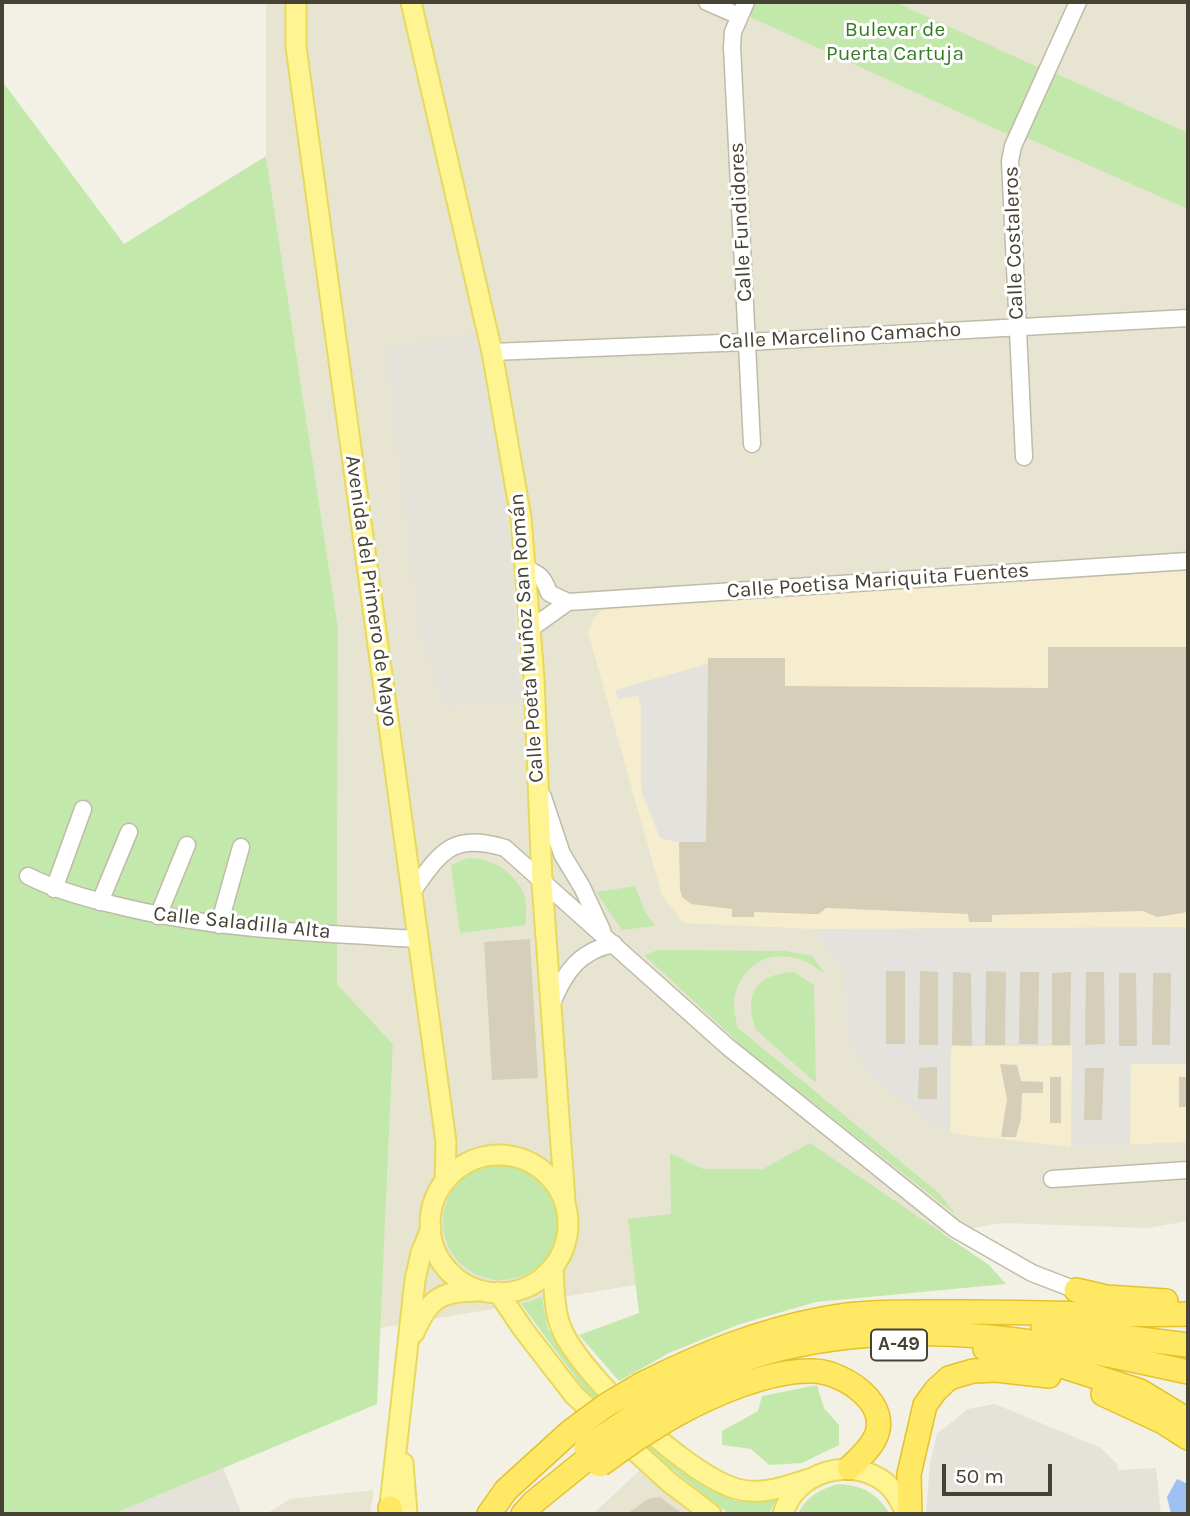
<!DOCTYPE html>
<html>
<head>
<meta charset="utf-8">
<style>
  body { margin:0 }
  #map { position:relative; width:1190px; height:1516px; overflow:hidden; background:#f3f1e5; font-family:Karla,sans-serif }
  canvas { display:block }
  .frame { position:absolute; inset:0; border:4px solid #464234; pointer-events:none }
  .scale { position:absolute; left:942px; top:1464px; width:110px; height:32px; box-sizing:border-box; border:4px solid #464234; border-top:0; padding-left:9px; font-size:21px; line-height:24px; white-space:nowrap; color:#464234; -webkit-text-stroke:5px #fff; paint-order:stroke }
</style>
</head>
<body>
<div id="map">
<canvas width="1190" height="1516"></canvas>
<div class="frame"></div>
<div class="scale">50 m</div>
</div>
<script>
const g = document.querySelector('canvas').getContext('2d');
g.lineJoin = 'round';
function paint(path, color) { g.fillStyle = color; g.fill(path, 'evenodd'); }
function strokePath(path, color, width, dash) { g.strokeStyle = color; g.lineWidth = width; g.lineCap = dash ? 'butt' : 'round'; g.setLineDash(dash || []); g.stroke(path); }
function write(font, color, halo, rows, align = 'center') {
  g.font = font + ' Karla,sans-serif'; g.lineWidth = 6; g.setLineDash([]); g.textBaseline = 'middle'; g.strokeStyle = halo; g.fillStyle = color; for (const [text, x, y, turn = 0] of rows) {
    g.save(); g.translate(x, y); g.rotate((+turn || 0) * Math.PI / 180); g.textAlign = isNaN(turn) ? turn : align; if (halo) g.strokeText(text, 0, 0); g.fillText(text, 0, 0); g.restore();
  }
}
paint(new Path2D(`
  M266,2H1188V1221L1148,1228L1002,1223L380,1328L393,1044L337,984L338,627L266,156Z
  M640,1470L691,1514H593Z
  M374,1490L370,1514H266L290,1499Z`), '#e7e5d2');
paint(new Path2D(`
  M1188,571V1142L1071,1147L956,1134L931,1125L877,1081L856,1055L845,1030L844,974L815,929L684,923L662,896L588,632L593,619L603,609Z`), '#f6edce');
paint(new Path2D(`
  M475,332L505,491L520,701L445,707L420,638L385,347Z
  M995,1404L1101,1448L1117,1464L1118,1470L1156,1468L1161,1514H926L930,1463L937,1434L968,1409Z
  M223,1468L242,1514H113Z`), '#e5e2da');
paint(new Path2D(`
  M754,2H895L1042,69L1011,136L748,16Z
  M1055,73L1188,133V209L1025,137Z
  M2,81L124,244L266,156L338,627L337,984L393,1044L377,1404L113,1514H2Z
  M468,858C491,858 512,870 523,892C528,900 525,916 526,925L460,933L451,865Z
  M635,886L645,912L655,926L622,930L596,892Z
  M658,950L786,951L812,956L825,974C815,967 804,959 791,957C761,952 738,971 734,1001C733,1009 736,1020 738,1028L940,1194L956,1215L751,1054L644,955Z
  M794,972L814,985L816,1083L756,1030C743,994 756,974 794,972Z
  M810,1143L989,1265L1006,1284L816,1302L740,1324L669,1353L619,1381L579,1335L639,1313L628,1219L671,1214L670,1153L703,1169H763Z
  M443 1222a58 58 0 1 1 116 0a58 58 0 1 1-116 0Z
  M542,1297L548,1329L591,1389L662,1454L701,1484L736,1501L777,1499L769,1514H729L653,1454L587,1393L521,1304Z
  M817,1385L824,1408L839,1425V1445L802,1463L769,1465L751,1449L722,1445V1431L758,1411L762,1396Z
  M838,1484C862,1485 877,1493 890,1514H798C806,1497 820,1489 838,1484Z`), '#c2e9ab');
paint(new Path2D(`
  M708,664L706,842H679L660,838L641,790V708L638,696L618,699L615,690Z
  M1188,927V1064H1131L1130,1145L1071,1147L1072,1046H951L950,1132L931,1125L877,1081L856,1055L845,1030L844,974L815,929Z`), '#e3e2dd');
paint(new Path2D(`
  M1177,1479L1188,1484V1514H1171L1167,1497Z`), '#9ec0f3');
paint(new Path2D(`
  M1048,647H1188V912L1157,917L1143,911L992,915V922H969L968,914L826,908L819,914H812L754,912V917H732V909L691,904L682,897L680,890L679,842H706L708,658H785V686L1048,688Z
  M530,939L538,1078L492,1080L484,942Z
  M886,971H905V1044H886Z
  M920,971L938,972V1045H919Z
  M986,971L1006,972L1005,1045H985Z
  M953,972L971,973L972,1046L952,1045Z
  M1020,972H1039L1038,1044H1019Z
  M1071,972L1070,1045H1052V973Z
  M1086,972H1104L1105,1044L1085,1045Z
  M1119,973H1136L1137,1046H1119Z
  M1153,973H1171L1170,1045H1152Z
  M1000,1064L1017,1065L1021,1081L1043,1082V1093H1022L1021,1119L1016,1137H1001L1007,1099Z
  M937,1067V1099H918L919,1068Z
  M1085,1068H1104L1102,1120H1084Z
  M1050,1077H1061V1123H1050Z
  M1179,1077H1188V1107H1179Z
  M660,1497L683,1514H627L648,1499Z`), '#d5cfb9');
const minor = new Path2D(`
  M707,2L739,16
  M746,2L733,32L732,47L752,444
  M492,352L747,342L1188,318
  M1024,457L1010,161L1013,146L1078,2
  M526,569C540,574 544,578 549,593L568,602L1188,561
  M530,629L568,602
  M543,797L562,854L582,887L602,930
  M28,876C56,890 84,898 115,905C214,930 317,933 419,939
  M54,889L83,809
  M412,892C441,852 451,832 505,848L728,1047L955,1229L1032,1273L1076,1290
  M100,902L129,832
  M158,916L187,845
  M219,925L241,847
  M552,1003C565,972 579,951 614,944
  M1052,1179L1188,1170`);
const major = new Path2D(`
  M296,2V47L446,1142L445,1181
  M411,2L492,352L521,518L534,678L542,882L565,1201
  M430 1224a69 69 0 1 1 138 0a69 69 0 1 1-138 0Z
  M553,1267C554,1287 554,1312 562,1330C583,1377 687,1475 737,1489C762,1496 786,1486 809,1479
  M498,1292L523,1329L574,1395L669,1482L711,1514
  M414,1333C429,1298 441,1291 478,1291
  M403,1463L407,1514
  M389,1514L415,1280L421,1253L431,1229
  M783,1514C795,1472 851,1455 886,1483C896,1491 901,1503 907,1514`);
const highway = new Path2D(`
  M1076,1290L1106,1297L1166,1301
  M1043,1327L1188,1345
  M985,1349L1062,1366L1140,1391
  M642,1384C700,1355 758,1331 822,1319C862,1311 903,1312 944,1312C1025,1311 1107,1316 1188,1314
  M1128,1389L1140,1391L1188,1420
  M1103,1394L1163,1422L1188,1438
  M657,1400C697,1379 739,1358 784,1348C922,1316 1053,1342 1188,1372
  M672,1417C710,1396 769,1369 814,1371C844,1372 894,1405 874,1440C868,1451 858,1460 849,1468
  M390,1508L391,1514
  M489,1514L506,1490L571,1431
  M523,1514L534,1502L592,1455
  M910,1514L909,1474L925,1405L936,1390L949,1378L973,1371L996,1370L1049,1376`);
strokePath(minor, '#bfbba7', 19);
strokePath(major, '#e8d85d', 23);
strokePath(highway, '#e4c22e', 26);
strokePath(minor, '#fff', 16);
strokePath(major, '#fff492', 19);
strokePath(highway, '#ffe864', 23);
const highwayBridge = new Path2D(`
  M571,1431L605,1406L642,1384
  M586,1448L657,1400
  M600,1465L638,1438L672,1417`);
strokePath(highwayBridge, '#e4c22e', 26, []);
strokePath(highwayBridge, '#ffe864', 23);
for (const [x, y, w] of [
  [899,1345,56]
]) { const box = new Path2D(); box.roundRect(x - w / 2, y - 15.5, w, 31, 5); g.fillStyle = '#fff'; g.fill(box); strokePath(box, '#464234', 2); }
write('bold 19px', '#464234', null, [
  ["A-49",899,1345]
]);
write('21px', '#357a25', '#fff', [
  ["Bulevar de",895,30],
  ["Puerta Cartuja",895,54]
]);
write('21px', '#464234', '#fff', [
  ["Calle Fundidores",741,222,-93],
  ["Calle Costaleros",1014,243,-92],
  ["Calle Marcelino Camacho",840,336,-3],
  ["Calle Poetisa Mariquita Fuentes",878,581,-4],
  ["Avenida del Primero de Mayo",371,591,82],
  ["Calle Poeta Muñoz San Román",527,638,-94],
  ["Calle Saladilla Alta",242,923,6]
]);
</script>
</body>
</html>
